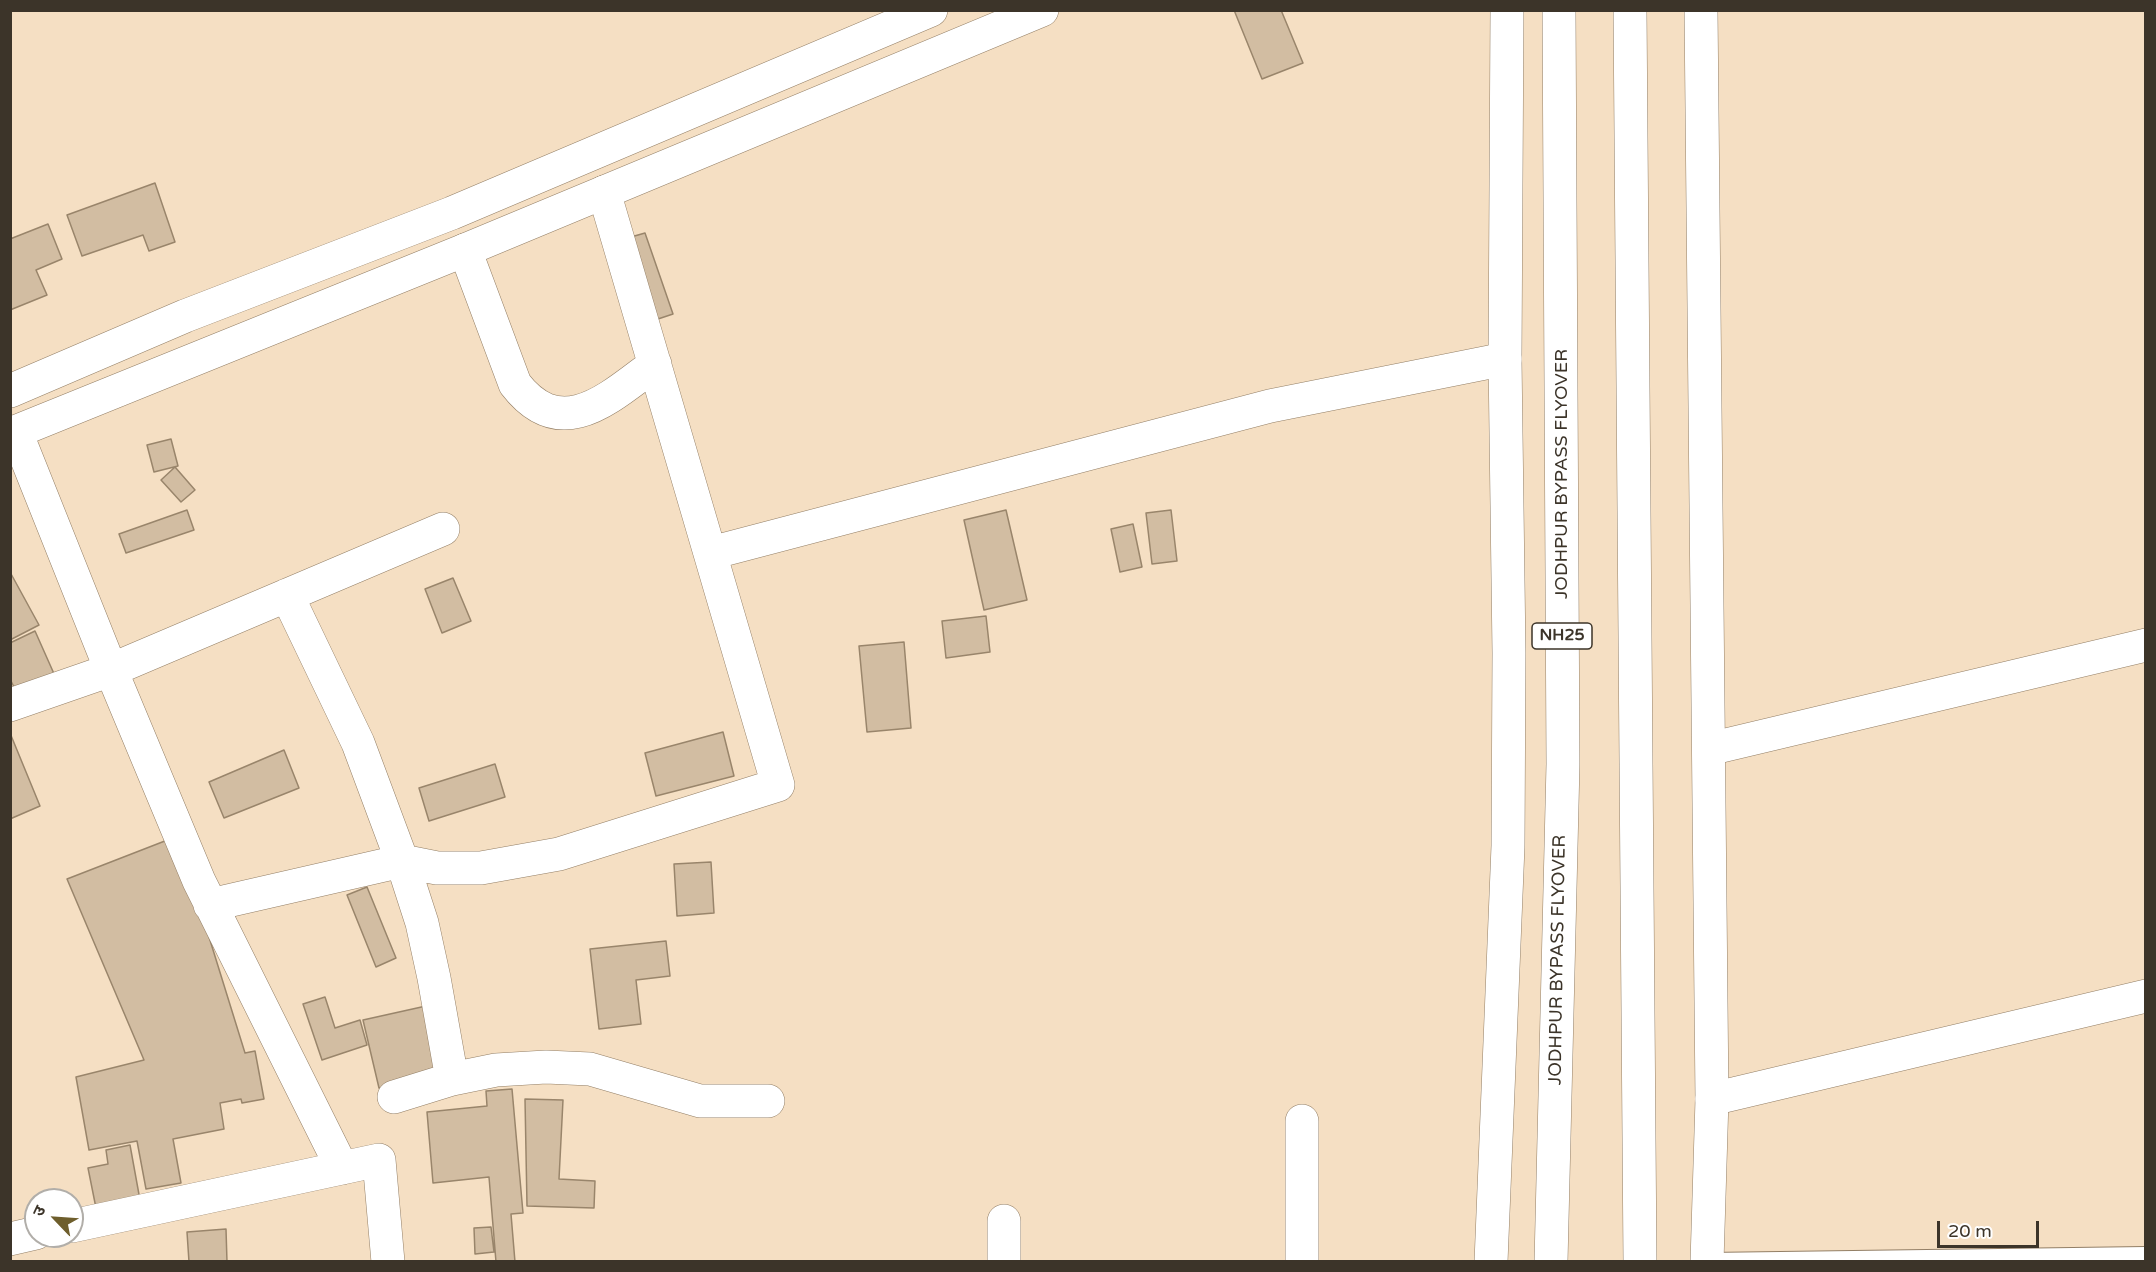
<!DOCTYPE html>
<html>
<head>
<meta charset="utf-8">
<style>
  body { margin:0 }
  #map { position:relative; width:2156px; height:1272px; overflow:hidden; background:#f5dfc3; font-family:"Varela Round","Noto Sans Devanagari",sans-serif }
  canvas { display:block }
  .frame { position:absolute; inset:0; border:12px solid #3c3429; pointer-events:none }
  .north { position:absolute; left:24px; top:1188px; width:60px; height:60px; box-sizing:border-box; background:#fff; border:2px solid #b1aea9; border-radius:50%; rotate:295deg; font-size:16px; font-weight:700; line-height:24px; text-align:center; color:#3c3429 }
  .north::after { content:''; display:block; margin:auto; width:21px; height:27px; background:#6e5e2c; clip-path:polygon(50% 0,100% 100%,50% 72%,0 100%) }
  .scale { position:absolute; left:1937px; top:1221px; width:102px; height:27px; box-sizing:border-box; border:3px solid #3c3429; border-top:0; padding-left:8px; font-size:18px; line-height:21px; white-space:nowrap; color:#3c3429; -webkit-text-stroke:4px #fff; paint-order:stroke }
</style>
</head>
<body>
<div id="map">
<canvas width="2156" height="1272"></canvas>
<div class="frame"></div>
<div class="north">उ</div>
<div class="scale">20 m</div>
</div>
<script>
const g = document.querySelector('canvas').getContext('2d');
g.lineJoin = 'round';
function paint(path, color) { g.fillStyle = color; g.fill(path, 'evenodd'); }
function strokePath(path, color, width, dash) { g.strokeStyle = color; g.lineWidth = width; g.lineCap = dash ? 'butt' : 'round'; g.setLineDash(dash || []); g.stroke(path); }
function write(font, color, halo, rows, align = 'center') {
  g.font = font + ' "Varela Round",sans-serif'; g.lineWidth = 6; g.setLineDash([]); g.textBaseline = 'middle'; g.strokeStyle = halo; g.fillStyle = color; for (const [text, x, y, turn = 0] of rows) {
    g.save(); g.translate(x, y); g.rotate((+turn || 0) * Math.PI / 180); g.textAlign = isNaN(turn) ? turn : align; if (halo) g.strokeText(text, 0, 0); g.fillText(text, 0, 0); g.restore();
  }
}
const building = new Path2D(`
  M1234,10H1281L1303,63L1262,79Z
  M155,183L175,242L149,251L143,235L82,256L67,215Z
  M48,224L62,259L36,270L47,295L10,310V239Z
  M645,233L673,314L652,321L624,239Z
  M171,439L178,466L154,472L147,445Z
  M175,467L195,490L181,502L161,480Z
  M187,510L194,530L126,553L119,534Z
  M1006,510L1027,600L984,610L964,520Z
  M1171,510L1177,561L1152,564L1146,513Z
  M1133,524L1142,567L1120,572L1111,529Z
  M10,572L39,625L10,640Z
  M453,578L471,621L442,633L425,589Z
  M986,616L990,652L946,658L942,621Z
  M35,631L55,676L17,693L10,679V643Z
  M904,642L911,728L867,732L859,646Z
  M723,732L734,776L656,796L645,753Z
  M10,733L40,806L10,819Z
  M284,750L299,788L224,818L209,782Z
  M495,764L505,797L429,821L419,788Z
  M170,839L196,895L245,1053L255,1051L264,1099L242,1103L241,1099L220,1103L224,1129L173,1139L181,1183L146,1189L137,1141L89,1150L76,1077L144,1060L67,879Z
  M711,862L714,913L677,916L674,864Z
  M367,887L396,958L376,967L347,895Z
  M666,941L670,976L636,980L641,1024L599,1029L590,949Z
  M325,997L335,1028L360,1020L367,1045L322,1060L303,1004Z
  M435,1004L448,1075L379,1088L363,1020Z
  M512,1089L523,1213L511,1214L515,1262H496L489,1177L433,1183L427,1112L487,1106L486,1091Z
  M525,1099L563,1100L559,1179L595,1181L594,1208L527,1206Z
  M130,1145L140,1200L96,1208L88,1168L108,1164L106,1150Z
  M491,1227L494,1252L475,1254L474,1228Z
  M226,1229L227,1262H189L187,1232Z`);
paint(building, '#d2bda2');
strokePath(building, '#99856b', 1.5);
const service = new Path2D(`
  M1707,1261L2146,1255`);
const minor = new Path2D(`
  M465,250L515,384C562,445 611,396 655,364
  M16,432L111,670L199,881L342,1168
  M711,553L1270,406L1505,359
  M287,595L358,743L402,861L437,868H481L559,854L778,785L604,192
  M10,705L111,670L443,529
  M1709,749L2146,645
  M210,905L402,861L422,923L434,978L452,1079
  M394,1097L452,1079L496,1070L546,1067L590,1069L700,1101H768
  M1712,1099L2146,996
  M1302,1121V1262
  M72,1226L379,1160L388,1262
  M10,1239L36,1233
  M1004,1262V1221`);
const tertiary = new Path2D(`
  M1701,10L1712,1099L1707,1262
  M1491,1262L1508,846L1509,653L1505,359L1507,10`);
const secondary = new Path2D(`
  M10,391L185,316L452,213L931,10
  M10,434L465,250L1042,10`);
const trunk = new Path2D(`
  M1630,10L1640,1262
  M1551,1262L1563,764L1559,10`);
strokePath(service, '#937f66', 18);
strokePath(minor, '#937f66', 34);
strokePath(tertiary, '#937f66', 34);
strokePath(secondary, '#937f66', 34);
strokePath(trunk, '#937f66', 34);
strokePath(service, '#fff', 16);
strokePath(minor, '#fff', 33);
strokePath(tertiary, '#fff', 33);
strokePath(secondary, '#fff', 33);
strokePath(trunk, '#fff', 33);
for (const [x, y, w] of [
  [1562,636,60]
]) { const box = new Path2D(); box.roundRect(x - w / 2, y - 13, w, 26, 4.5); g.fillStyle = '#fff'; g.fill(box); strokePath(box, '#3c3429', 1.5); }
write('bold 16px', '#3c3429', null, [
  ["NH25",1562,636]
]);
write('18px', '#3c3429', '#fff', [
  ["JODHPUR BYPASS FLYOVER",1562,474,-90],
  ["JODHPUR BYPASS FLYOVER",1558,960,-89]
]);
</script>
</body>
</html>
